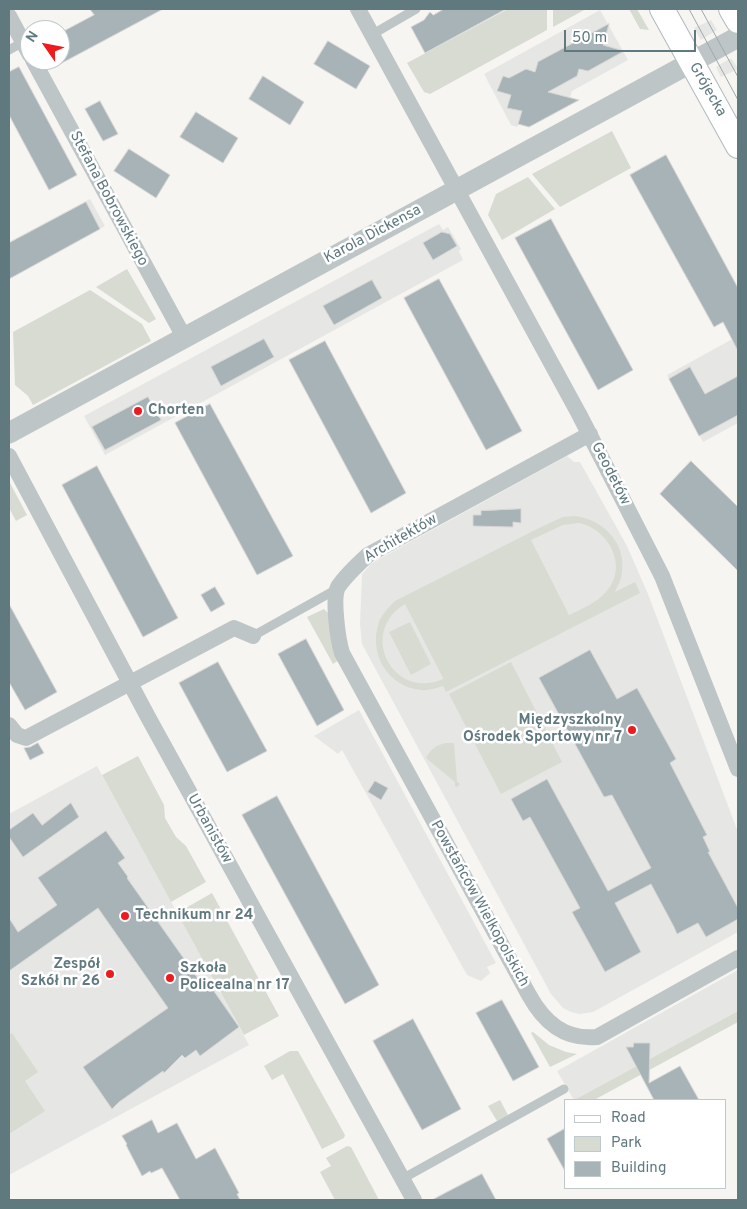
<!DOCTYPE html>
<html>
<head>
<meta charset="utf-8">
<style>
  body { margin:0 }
  #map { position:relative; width:747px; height:1209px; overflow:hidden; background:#f6f5f2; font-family:Overpass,sans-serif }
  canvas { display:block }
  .frame { position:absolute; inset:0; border:10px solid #5f797f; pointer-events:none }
  .legend { position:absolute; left:564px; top:1099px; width:162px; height:90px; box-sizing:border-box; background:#fff; border:1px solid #bfc9cc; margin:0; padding:6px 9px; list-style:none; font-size:15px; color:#5f797f }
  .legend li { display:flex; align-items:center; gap:10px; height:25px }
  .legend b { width:25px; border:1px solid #bfc9cc }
  .north { position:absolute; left:20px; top:20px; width:50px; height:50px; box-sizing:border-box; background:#fff; border:1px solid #bfc9cc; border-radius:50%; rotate:303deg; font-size:14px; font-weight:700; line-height:20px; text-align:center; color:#5f797f }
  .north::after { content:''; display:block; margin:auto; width:18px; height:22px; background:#ed1b1d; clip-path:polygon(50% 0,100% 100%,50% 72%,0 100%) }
  .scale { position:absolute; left:564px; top:30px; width:132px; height:22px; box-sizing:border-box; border:2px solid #5f797f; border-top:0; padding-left:6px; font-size:15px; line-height:18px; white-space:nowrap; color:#5f797f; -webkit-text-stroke:4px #fff; paint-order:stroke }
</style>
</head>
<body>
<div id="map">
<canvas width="747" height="1209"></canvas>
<div class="frame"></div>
<ul class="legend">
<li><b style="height:6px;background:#fff"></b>Road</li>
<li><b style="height:14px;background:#d7dbd1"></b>Park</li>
<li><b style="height:14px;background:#a7b3b6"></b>Building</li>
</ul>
<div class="north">N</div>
<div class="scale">50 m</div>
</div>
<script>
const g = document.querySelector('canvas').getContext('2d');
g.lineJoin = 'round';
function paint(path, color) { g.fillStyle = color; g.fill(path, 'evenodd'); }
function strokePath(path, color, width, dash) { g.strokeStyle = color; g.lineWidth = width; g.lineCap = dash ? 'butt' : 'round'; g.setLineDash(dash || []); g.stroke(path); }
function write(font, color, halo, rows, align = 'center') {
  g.font = font + ' Overpass,sans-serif'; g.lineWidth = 5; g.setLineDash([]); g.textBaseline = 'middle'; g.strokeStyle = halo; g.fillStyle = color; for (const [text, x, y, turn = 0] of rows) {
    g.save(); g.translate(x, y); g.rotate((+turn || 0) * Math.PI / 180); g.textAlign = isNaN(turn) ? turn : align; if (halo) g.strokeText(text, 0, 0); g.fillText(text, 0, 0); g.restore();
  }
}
paint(new Path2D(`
  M600,10L628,60L572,91L567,106L519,124L517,127L511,125L484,74Z
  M711,20L717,30L701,40L694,28Z
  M729,59H732L738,69L721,77L716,67Z
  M90,199L105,226L87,236L72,209Z
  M439,224L443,230L448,227L461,249L459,251L463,260L105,455L84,416Z
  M738,336V423L703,442L667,375Z
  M567,456L574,462H580L627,546L648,594L738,832V932L593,1012L580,1014L571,1012L563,1008L551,994L362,644L360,624L362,574L372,563Z
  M359,710L496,963L487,967L490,973L481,981L467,975L342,750L338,754L314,736Z
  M97,766L249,1045L9,1175V814Z
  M738,970V1011L574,1100L557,1071Z`), '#e6e7e5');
paint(new Path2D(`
  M508,9H547V30L430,94L424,92L407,63Z
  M553,9H586L553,27Z
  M629,9H637L649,30L640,29Z
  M612,131L631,168L560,207L532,174Z
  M528,177L555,209L502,240L488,215L496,194Z
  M127,269L156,319L149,323L96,287Z
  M90,290L142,324L151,341L33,405L28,396L15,385L13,332Z
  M10,483L27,515L16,521L9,508V484Z
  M574,516C605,519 629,546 621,578C620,583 616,588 615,592L635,582L640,593L446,692L443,686C436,688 428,691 421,690C387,687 368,652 379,622C382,614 389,607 395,601L539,528L563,517ZM579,523C609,529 629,567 606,592C596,603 582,609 569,615L531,540L563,525ZM405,604L443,678V679C394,701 357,633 405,604Z
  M324,609L329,614L339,660L333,664L307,617Z
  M410,622L431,664L411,675L389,632Z
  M511,662L562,762L501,794L449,694Z
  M446,743H454L457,782L460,784L457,787L455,786V782L426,758C431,749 436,745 446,743Z
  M138,756L164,805L165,818L176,837L186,846L206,882L171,902L102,775Z
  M212,893L279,1016L244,1035L177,913Z
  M738,1011V1022L594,1100H574Z
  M533,1032L549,1045L566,1052L577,1054L550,1067L531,1033Z
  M12,1033L38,1072L25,1081L45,1111L9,1134V1035Z
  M290,1051H298L345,1135L344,1138L322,1149L283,1074L272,1080L264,1066Z
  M500,1100L508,1115L497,1121L488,1106Z
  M347,1146L351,1147L379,1200H335L320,1172L331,1166L326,1158Z`), '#d7dbd1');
const building = new Path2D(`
  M90,9H163L60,64V33L94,15Z
  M444,9H506L425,53L411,27L424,20L430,12L433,15Z
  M609,24L603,45L624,51L588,71L579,69L577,76L548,92L579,100L529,127L518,124L522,111L507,108L511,95L497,91L503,76L509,78L526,69L535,72L538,62Z
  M328,41L370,66L356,89L314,64Z
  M19,67L77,175L49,190L9,115V72Z
  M263,76L304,102L290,125L249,99Z
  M100,101L118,134L103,141L85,109Z
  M196,112L238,138L223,163L180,137Z
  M129,149L170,175L156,198L114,171Z
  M666,155L738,288V351L723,322L714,327L630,175Z
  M86,202L100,229L9,279V243Z
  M551,219L633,370L598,390L515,238Z
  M442,232L450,234L457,246L433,260L423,243Z
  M439,279L522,431L486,450L404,298Z
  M372,280L382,298L334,325L323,306Z
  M264,339L274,357L221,386L211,367Z
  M325,341L406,493L371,513L289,360Z
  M690,367L705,394L738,376V415L699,436L669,379Z
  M148,397L161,420L105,450L92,427Z
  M210,404L293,556L257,575L175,423Z
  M691,461L738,507V571L660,494Z
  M97,466L178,618L143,637L62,485Z
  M521,509V523L513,522V527L473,526V515H481V511Z
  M215,587L225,604L211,612L201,595Z
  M9,604L57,692L25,710L9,682Z
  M306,639L344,710L317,726L278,654Z
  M590,650L617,699L637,688L676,759L670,763L707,835L703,837L710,852H708L738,908V919L706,937L698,923L677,934L674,927L651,884L615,903L641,952L605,972L572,912L580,908L530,817L523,821L511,799L547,779L608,891L651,868L612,795L604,797L539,678Z
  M218,662L267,751L227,772L179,683Z
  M38,743L44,753L30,760L24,748L30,747Z
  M375,781L388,788L381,800L368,792Z
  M277,796L379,985L345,1004L242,815Z
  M71,803L79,817L23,857L9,837V830L33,813L42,825Z
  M106,831L125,858L118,863L128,877L127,878L206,990L211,987L239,1027L200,1056L196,1050L185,1058L182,1055L164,1073L163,1071L119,1102L112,1109L83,1067L168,1008L98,908L9,971V918L18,932L57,905L38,878Z
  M502,1000L539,1067L513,1081L476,1013Z
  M413,1019L461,1109L422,1130L373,1041Z
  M634,1043H650L649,1083L680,1066L699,1100H654L626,1047H633Z
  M152,1120L158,1133L177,1123L196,1159L215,1148L239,1193L237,1194L240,1200H180L162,1168L151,1173L150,1171L142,1176L126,1145L127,1144L122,1136Z
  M566,1128V1173L547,1139Z
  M482,1174L496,1200H432Z`);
paint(building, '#a7b3b6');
strokePath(building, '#d7d6d4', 1);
const secondary = new Path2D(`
  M662,9L738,146
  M731,9L738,21`);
strokePath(secondary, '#b0b9bc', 26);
strokePath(new Path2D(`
  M373,34L416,9
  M9,50L23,42
  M253,636L337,589
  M402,1179L564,1089`), '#bec5c7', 9);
strokePath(new Path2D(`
  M358,9L579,414L662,576L738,769
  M9,16L30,55
  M33,60L184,337
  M590,434L368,555C357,565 346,575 338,587C332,598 338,640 342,653L529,995C544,1022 564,1040 597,1037L738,958
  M9,456L148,717L414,1200
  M9,725L17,735L26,738L234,628L253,636`), '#bec5c7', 16);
strokePath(new Path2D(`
  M9,433L738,37`), '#bec5c7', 21);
strokePath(secondary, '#fff', 24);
strokePath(new Path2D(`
  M689,9L738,100
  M701,9L738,77`), '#9da8ab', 1);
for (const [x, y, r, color] of [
  [138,411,5,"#ed1b1d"],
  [632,730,5,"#ed1b1d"],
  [125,916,5,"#ed1b1d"],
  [110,974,5,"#ed1b1d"],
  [170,978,5,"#ed1b1d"]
]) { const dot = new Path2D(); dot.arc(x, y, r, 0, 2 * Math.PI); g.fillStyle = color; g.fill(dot); strokePath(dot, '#fff', 2); }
write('15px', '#5f797f', '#fff', [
  ["Grójecka",707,90,60],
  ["Stefana Bobrowskiego",108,199,62],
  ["Karola Dickensa",373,235,-28],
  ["Geodetów",610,474,63],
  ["Architektów",401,539,-30],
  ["Urbanistów",209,829,61],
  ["Powstańców Wielkopolskich",479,904,61]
]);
write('bold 15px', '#5f797f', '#fff', [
  ["Chorten",148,411],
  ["Międzyszkolny",622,721,"right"],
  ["Ośrodek Sportowy nr 7",622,738,"right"],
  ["Technikum nr 24",135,916],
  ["Zespół",100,965,"right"],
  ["Szkół nr 26",100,982,"right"],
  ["Szkoła",180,969],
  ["Policealna nr 17",180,986]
], 'left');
</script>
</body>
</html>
